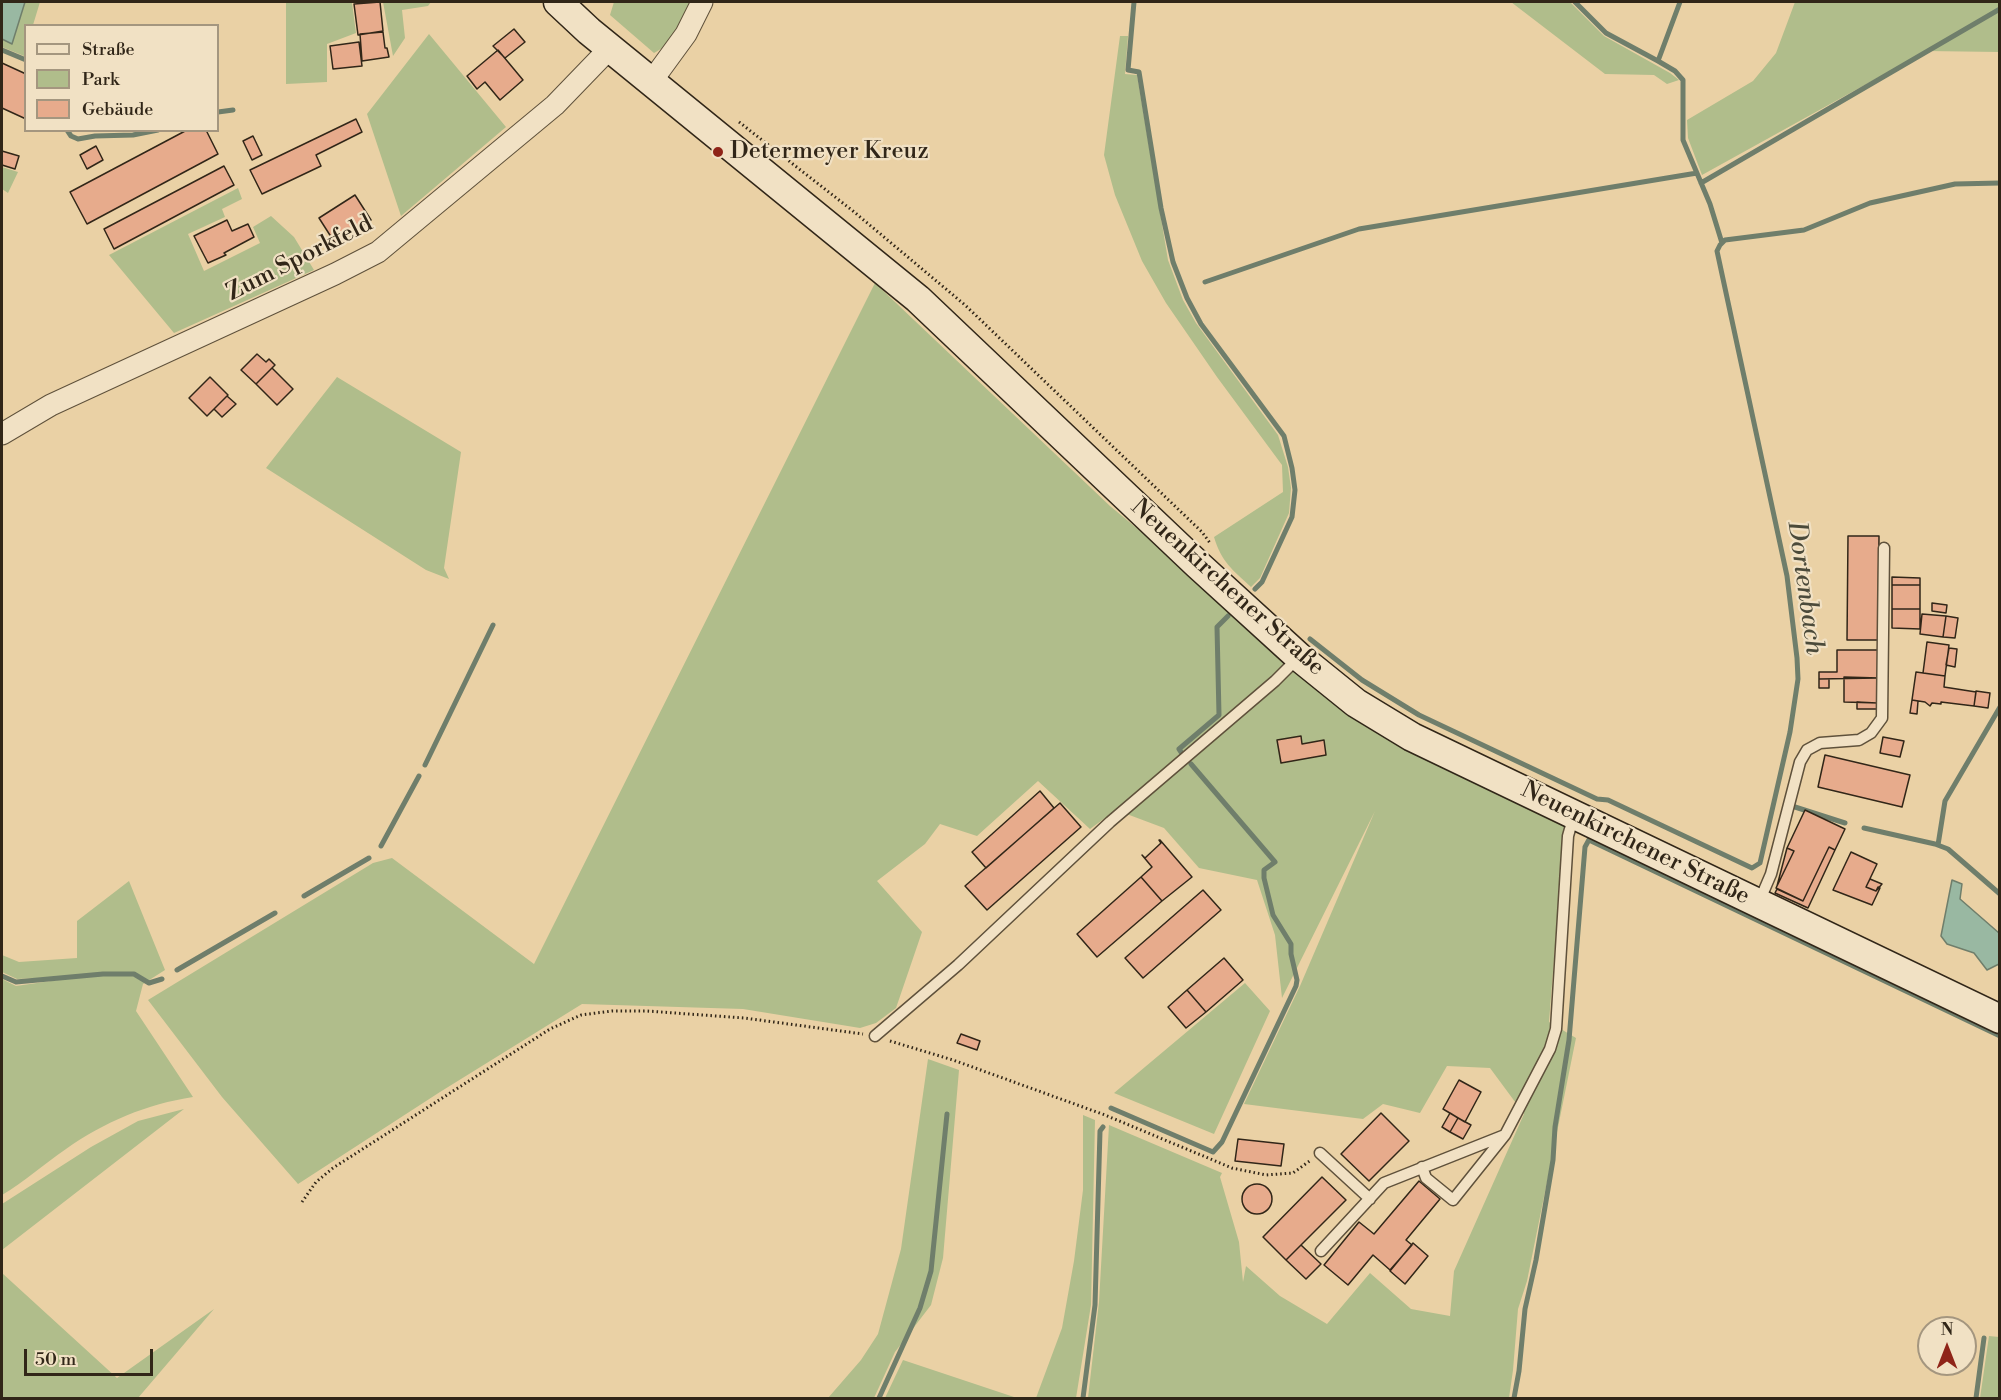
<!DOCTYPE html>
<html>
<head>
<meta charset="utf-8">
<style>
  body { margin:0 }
  #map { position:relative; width:2001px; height:1400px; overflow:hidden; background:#ead1a5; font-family:"Libre Bodoni",serif }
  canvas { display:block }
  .frame { position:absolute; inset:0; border:3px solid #312618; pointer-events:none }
  .legend { position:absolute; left:24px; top:24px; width:195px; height:108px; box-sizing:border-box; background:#f1e1c4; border:2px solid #a4967f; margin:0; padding:8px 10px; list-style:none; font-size:18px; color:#312618 }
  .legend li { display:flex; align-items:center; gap:12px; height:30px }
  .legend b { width:30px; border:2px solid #a4967f }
  .north { position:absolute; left:1917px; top:1316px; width:60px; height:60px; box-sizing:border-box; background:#f1e1c4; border:2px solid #a4967f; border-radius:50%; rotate:0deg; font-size:16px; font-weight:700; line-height:24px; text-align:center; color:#312618 }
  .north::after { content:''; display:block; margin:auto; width:21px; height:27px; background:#8f2418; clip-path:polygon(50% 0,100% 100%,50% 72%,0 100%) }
  .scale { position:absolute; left:24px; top:1349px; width:129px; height:27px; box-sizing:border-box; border:3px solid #312618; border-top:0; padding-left:8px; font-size:18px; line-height:21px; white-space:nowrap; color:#312618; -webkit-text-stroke:4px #f1e1c4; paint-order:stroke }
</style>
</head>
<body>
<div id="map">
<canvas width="2001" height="1400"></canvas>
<div class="frame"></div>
<ul class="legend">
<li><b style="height:8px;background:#f1e1c4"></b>Straße</li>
<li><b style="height:16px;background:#b0bd8b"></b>Park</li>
<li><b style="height:16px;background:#e7ab8c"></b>Gebäude</li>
</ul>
<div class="north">N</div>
<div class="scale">50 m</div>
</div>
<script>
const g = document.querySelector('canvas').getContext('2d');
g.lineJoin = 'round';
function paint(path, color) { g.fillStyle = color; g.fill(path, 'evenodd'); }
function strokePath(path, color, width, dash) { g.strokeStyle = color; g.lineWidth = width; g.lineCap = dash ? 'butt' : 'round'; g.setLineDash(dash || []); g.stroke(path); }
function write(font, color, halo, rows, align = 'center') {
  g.font = font + ' "Libre Bodoni",serif'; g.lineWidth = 4.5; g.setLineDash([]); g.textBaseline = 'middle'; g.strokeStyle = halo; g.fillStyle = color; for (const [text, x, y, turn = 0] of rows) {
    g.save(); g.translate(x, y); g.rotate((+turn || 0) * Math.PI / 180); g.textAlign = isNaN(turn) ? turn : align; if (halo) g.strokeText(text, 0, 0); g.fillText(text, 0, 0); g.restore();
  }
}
paint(new Path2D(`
  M25,2H40L33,25L26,26L25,49L24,56L2,47V39L12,44Z
  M286,2H366L352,3L356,33L327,44V82L286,84Z
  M383,2H431L428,6L402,10L405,38L393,56Z
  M614,2H694C683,21 674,43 654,53L610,15Z
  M1511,2H1570L1604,36L1670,73L1679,80L1667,84L1654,75L1605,74Z
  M1795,2H1999V52L1926,51L1702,175L1688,138L1687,120L1753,81L1776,53Z
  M429,34L506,127L401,216L367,114Z
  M1120,36H1128L1125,74L1137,75L1168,260L1183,300L1196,323L1278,435L1288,467L1291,488L1289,513L1260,578L1251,587C1232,569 1222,563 1214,537L1283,492L1282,465L1217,377L1166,303L1142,261L1115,195L1104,155Z
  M2,167L18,172L8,193L2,189Z
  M238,188L242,199L222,209L225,217L188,234L204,271L260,243L253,227L271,216L294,237L314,270L174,333L109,255Z
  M875,283L1110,506L1180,564L1287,660L1565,819L1549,1022L1576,1038L1527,1281L1518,1309L1513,1370L1509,1398H1088L1099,1302L1109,1125L1222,1173L1220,1177L1239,1242L1243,1282L1246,1266L1280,1296L1327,1324L1370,1273L1411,1309L1450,1316L1454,1271L1524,1114L1490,1068L1447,1066L1420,1113L1383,1104L1363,1119L1244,1104L1300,986L1375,811L1282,998L1275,935L1257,880L1199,868L1164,828L1116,810L1090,829L1038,781L977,836L940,824L925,844L877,881L922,932L896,1008L876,1023L860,1028L743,1009L582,1004L440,1092L298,1184L222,1097L148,1000L373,863L392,858L534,964Z
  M337,377L461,452L444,568L449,579L426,570L266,468Z
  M129,881L165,970L143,984L136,1011L193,1097C147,1104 104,1122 66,1149C44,1164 24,1182 2,1195V979L16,986L86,976L17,979L2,972V955L19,962L77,958V921Z
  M1245,983L1270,1011L1214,1134L1114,1093Z
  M928,1059L959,1070L943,1258L931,1305L895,1352L874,1398H828L861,1360L878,1334L901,1249Z
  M184,1109L2,1250V1204L91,1147L138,1121Z
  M1083,1115L1095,1120L1091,1305L1076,1398H1036L1062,1328L1074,1261L1083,1190Z
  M2,1273L117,1378L214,1309L138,1398H2Z
  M1989,1336L1999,1337V1398H1980Z
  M903,1360L1017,1398H885Z`), '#b0bd8b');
const water = new Path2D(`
  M2,2H25L12,44L2,39Z
  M1952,880L1962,884L1960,899L1999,933V964L1987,970L1974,953L1947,944L1941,936Z`);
paint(water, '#99b8a2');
strokePath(water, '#6f7e6b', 1.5);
strokePath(new Path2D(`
  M1134,2L1128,70L1139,72L1161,208L1173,262L1187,298L1201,324L1284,436L1292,468L1295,490L1292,517L1262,582L1255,589
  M1575,2L1606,33L1658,61
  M1680,2L1658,61L1675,71L1683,80V140L1710,204L1722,243
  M2,50L26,60
  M218,112L233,110
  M67,130L71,136L78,139L95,136L133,135L158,130
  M1701,183L2000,9
  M1205,282L1359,229L1697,173
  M1310,639L1362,680L1419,715L1597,799L1608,800L1752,868L1760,863L1790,732L1798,679L1797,658L1787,576L1717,251L1720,245L1725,240L1804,230L1870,203L1955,184L2000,183
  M1181,752L1179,749L1219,715L1217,627L1228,616
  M425,765L493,625
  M1795,807L1845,823
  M1864,828L1935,844L1948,849L2000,894
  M1589,840L2000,1036
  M1938,845L1945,801L2000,707
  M381,846L419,776
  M304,896L369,858
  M177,970L275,913
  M2,976L16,982L103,974H134L149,983L162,979
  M1111,1108L1213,1152L1222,1142L1296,986L1297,980L1291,954V944L1273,915L1264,878V870L1275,862L1191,764
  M879,1398L920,1308L931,1271L947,1114
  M1083,1398L1095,1305L1100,1131L1103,1127
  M1514,1398L1519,1371L1525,1309L1536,1260L1553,1160L1555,1127L1569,1040L1585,847L1591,836
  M1976,1398L1984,1338`), '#6f7e6b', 5);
const building = new Path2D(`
  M380,2L383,31L358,35L354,4Z
  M514,29L525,42L505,58L493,46Z
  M383,32L385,48H387L389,57L362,61L360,34Z
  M359,42L362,66L333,69L330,46Z
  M498,50L523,80L500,100L485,82L477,89L467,76Z
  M2,63L26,74V119L2,108Z
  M356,119L362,132L316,155L321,166L262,194L250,170Z
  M187,130H206L218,154L87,224L70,192Z
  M253,136L262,155L252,160L243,141Z
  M96,146L103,160L87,169L80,155Z
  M2,151L19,156L15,169L2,165Z
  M224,166L234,185L114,249L104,229Z
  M355,195L371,220L335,243L319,218Z
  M227,220L232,231L248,224L254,237L224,253L226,255L208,263L194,236Z
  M257,354L266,362L269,359L275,365L256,384L241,370Z
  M272,368L293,389L277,405L256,384Z
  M210,377L228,395L207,416L189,398Z
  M227,396L236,404L222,417L214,409Z
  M1848,536H1879L1878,640H1847Z
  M1892,577L1920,578V585H1892Z
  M1892,585H1920V609H1892Z
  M1932,603L1947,605L1946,613L1932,611Z
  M1892,609H1920V629L1892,628Z
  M1922,614L1946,616L1943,637L1920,634Z
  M1946,616L1958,618L1955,638L1943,637Z
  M1927,642L1949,645L1945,676L1923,673Z
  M1949,648L1957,649L1955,667L1946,665Z
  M1837,650H1879L1878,678L1819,679V672H1837Z
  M1916,672L1945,676L1944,687L1976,692L1974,706L1941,702V704L1932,703L1930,706L1925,702L1912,700Z
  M1844,677L1879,678V703L1844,702Z
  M1819,679H1829V688H1819Z
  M1976,691L1990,693L1988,708L1974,706Z
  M1912,700L1918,701L1917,714L1910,713Z
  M1857,702L1877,703V709H1857Z
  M1301,736L1302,744L1324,740L1326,755L1281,763L1277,740Z
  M1883,737L1904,741L1900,757L1880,753Z
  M1825,755L1910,775L1902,807L1818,787Z
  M1040,791L1054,808L986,868L972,852Z
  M1060,803L1081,827L987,910L965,886Z
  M1805,810L1845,829L1835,850L1829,847L1803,901L1776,888L1794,851L1787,848Z
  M1159,840H1160L1192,877L1162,901L1141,877L1152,867L1142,855L1145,858L1161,843Z
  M1829,847L1835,850L1808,908L1775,893L1777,889L1803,901Z
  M1787,848L1794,851L1777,886Z
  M1851,852L1877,864L1866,887L1876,891L1878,887L1880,888L1872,905L1833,890Z
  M1141,877L1162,901L1097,957L1077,934Z
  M1870,879L1882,884L1876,891L1866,887Z
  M1203,890L1221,910L1143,978L1125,958Z
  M1224,958L1243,980L1206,1012L1187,990Z
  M1187,990L1206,1012L1186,1028L1168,1007Z
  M961,1034L980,1041L977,1050L957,1043Z
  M1459,1080L1481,1092L1465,1122L1443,1109Z
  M1381,1113L1409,1141L1369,1181L1341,1154Z
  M1450,1113L1458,1118L1450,1132L1442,1127Z
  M1458,1118L1471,1125L1463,1139L1450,1132Z
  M1238,1139L1284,1144L1281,1166L1235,1161Z
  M1322,1177L1346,1200L1286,1260L1263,1237Z
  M1419,1181L1440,1199L1406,1240L1412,1245L1390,1270L1373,1255L1348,1285L1324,1265L1359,1222L1374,1234Z
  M1242 1199a15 15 0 1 1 30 0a15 15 0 1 1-30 0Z
  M1413,1243L1428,1256L1405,1284L1390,1271Z
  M1301,1245L1321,1264L1306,1279L1286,1260Z`);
paint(building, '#e7ab8c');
strokePath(building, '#312618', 1.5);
const lane = new Path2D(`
  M1759,902L1771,874L1800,762L1807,750L1820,743L1859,740L1871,733L1882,718L1884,548
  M875,1036L958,965L1110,822L1275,681L1299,657
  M1320,1153L1370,1199
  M1422,1167L1426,1178L1453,1200L1505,1135
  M1321,1251L1384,1183L1505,1135L1550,1049L1556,1029L1568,836L1574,815`);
const street = new Path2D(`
  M651,82L686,34L702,2
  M2,434L51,405L335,274L378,252L555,105L610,48`);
const secondary = new Path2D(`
  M558,2L589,31L918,299L1197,564L1299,657L1356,703L1412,737L2000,1019`);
strokePath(lane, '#5f513b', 13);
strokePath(street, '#5f513b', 23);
strokePath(secondary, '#312618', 31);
strokePath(new Path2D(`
  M739,122L853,211L965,305L1202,532L1210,543
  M890,1041L953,1060L1105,1115L1232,1168L1266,1175L1293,1173L1311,1160
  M302,1202L316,1182L333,1168L550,1029L581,1015L612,1011H647L744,1018L863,1034`), '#312618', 3, [1.5, 3]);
strokePath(lane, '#f1e1c4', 10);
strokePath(street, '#f1e1c4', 21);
strokePath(secondary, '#f1e1c4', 28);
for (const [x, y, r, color] of [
  [718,152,6,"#8f2418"]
]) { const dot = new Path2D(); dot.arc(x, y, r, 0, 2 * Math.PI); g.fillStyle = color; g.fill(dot); strokePath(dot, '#f1e1c4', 2); }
write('24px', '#312618', '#f1e1c4', [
  ["Determeyer Kreuz",730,152]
], 'left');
write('24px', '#312618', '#f1e1c4', [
  ["Zum Sporkfeld",300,259,-27],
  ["Neuenkirchener Straße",1227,588,42],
  ["Neuenkirchener Straße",1635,844,26]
]);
write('italic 26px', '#4b4a3a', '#f1e1c4', [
  ["Dortenbach",1804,588,82]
]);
</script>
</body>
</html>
